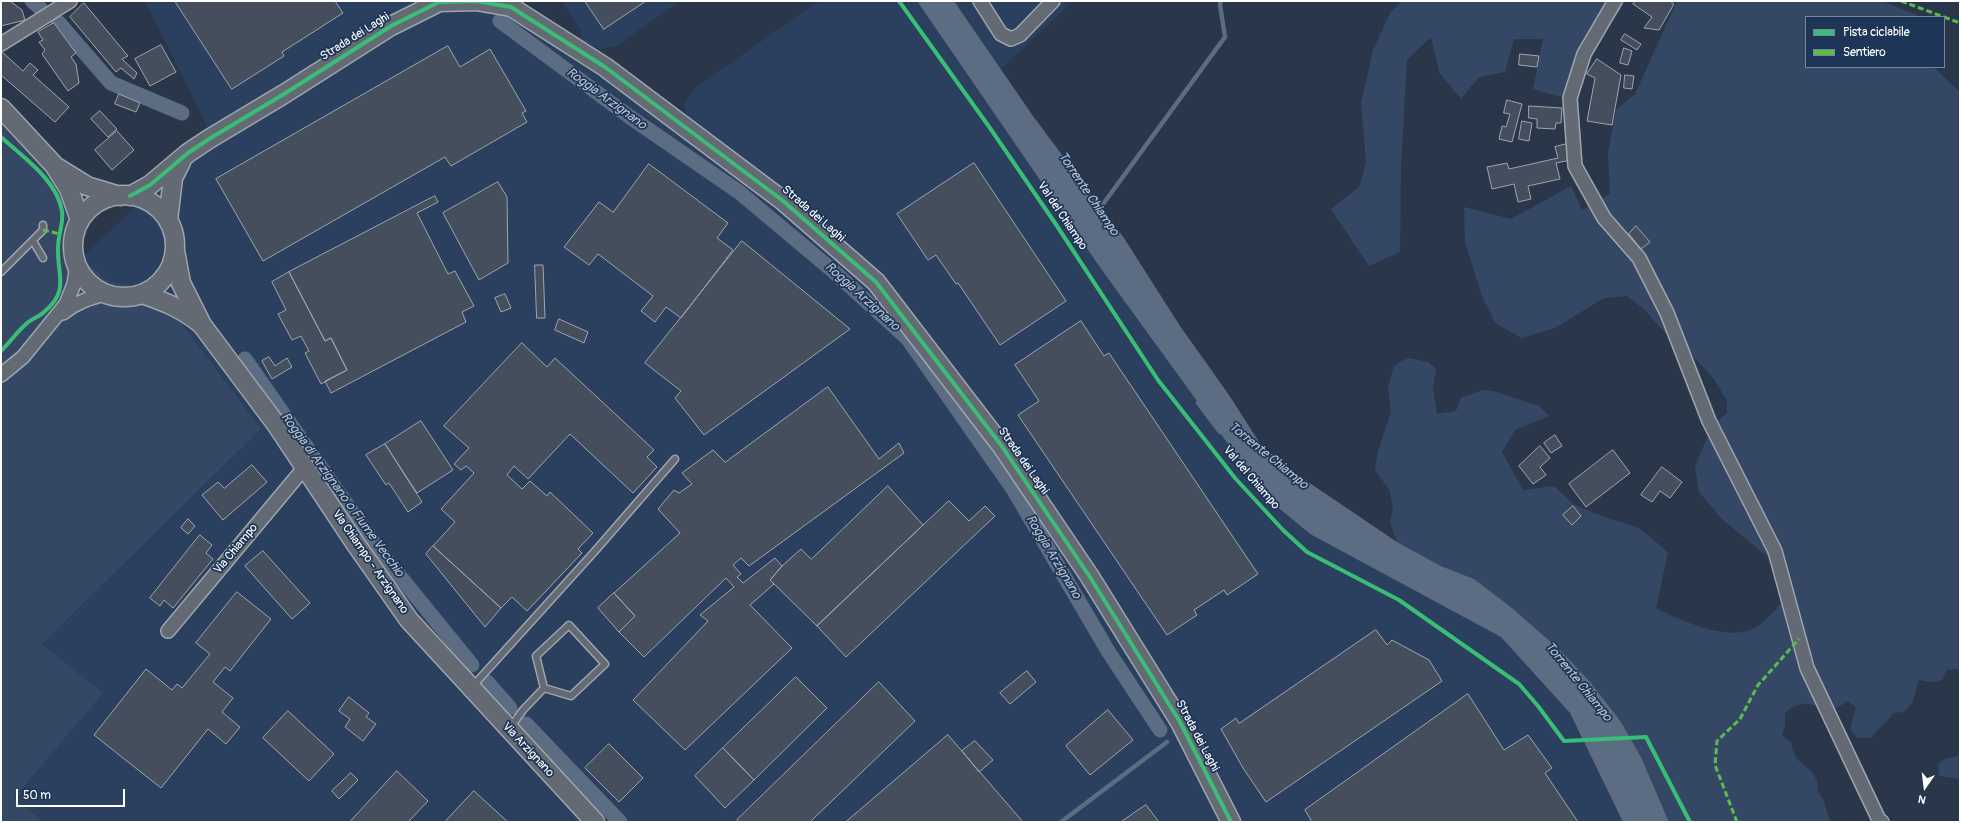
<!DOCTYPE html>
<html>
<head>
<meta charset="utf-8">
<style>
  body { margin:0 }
  #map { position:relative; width:1961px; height:823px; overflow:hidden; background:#2a374a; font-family:Pangolin,sans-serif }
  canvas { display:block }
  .frame { position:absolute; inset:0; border:2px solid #fff; pointer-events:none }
  .legend { position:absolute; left:1805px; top:16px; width:140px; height:52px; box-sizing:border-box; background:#1d3557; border:1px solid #77869a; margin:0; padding:5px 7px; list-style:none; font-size:12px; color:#fff }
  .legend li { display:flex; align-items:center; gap:8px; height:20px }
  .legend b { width:20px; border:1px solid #77869a }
  .north { position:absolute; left:1905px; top:767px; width:40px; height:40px; -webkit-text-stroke:3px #1d3557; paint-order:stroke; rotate:194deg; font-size:11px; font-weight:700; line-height:16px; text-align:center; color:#fff }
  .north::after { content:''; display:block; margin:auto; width:14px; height:18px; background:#fff; clip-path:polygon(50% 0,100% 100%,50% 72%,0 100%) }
  .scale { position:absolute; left:16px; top:789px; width:109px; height:18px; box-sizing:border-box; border:2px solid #fff; border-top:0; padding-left:5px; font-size:12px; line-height:14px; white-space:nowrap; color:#fff; -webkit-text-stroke:3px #1d3557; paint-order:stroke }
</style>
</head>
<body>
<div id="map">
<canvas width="1961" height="823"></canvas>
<div class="frame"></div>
<ul class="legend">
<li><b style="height:5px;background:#3abd76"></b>Pista ciclabile</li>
<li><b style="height:5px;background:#5cbc4b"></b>Sentiero</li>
</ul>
<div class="north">N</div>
<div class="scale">50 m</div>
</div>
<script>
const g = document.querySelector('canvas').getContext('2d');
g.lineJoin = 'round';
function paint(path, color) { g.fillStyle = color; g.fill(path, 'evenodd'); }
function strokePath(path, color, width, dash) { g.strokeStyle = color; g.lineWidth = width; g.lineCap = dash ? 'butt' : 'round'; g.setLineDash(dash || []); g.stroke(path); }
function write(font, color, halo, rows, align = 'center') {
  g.font = font + ' Pangolin,sans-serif'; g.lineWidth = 3.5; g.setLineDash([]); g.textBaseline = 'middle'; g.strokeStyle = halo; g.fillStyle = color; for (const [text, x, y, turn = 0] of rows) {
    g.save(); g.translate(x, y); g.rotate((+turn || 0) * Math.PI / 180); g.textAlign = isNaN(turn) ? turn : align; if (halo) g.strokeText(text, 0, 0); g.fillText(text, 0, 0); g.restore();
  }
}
paint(new Path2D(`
  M145,1H509L539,12L576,41L583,34L562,1H681L616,46L596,50L687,118L684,104L694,89L818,1H917L1099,266L1268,499L1310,534L1501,637L1570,713L1623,822H46L14,798L102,693L42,644L261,429L146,287L108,281L82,258L211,134Z
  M954,1H1073L1001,69Z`), '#2a405e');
paint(new Path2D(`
  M1403,1H1626L1590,54L1574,101L1533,89L1543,39H1514L1505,72L1479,77L1461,99L1439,72L1431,37L1407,60L1401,165L1400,252L1369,266L1331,209L1359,187L1366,162L1361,104L1373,50L1391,11Z
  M1677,1H1882L1917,15L1918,17H1806V67H1933L1960,92V669L1947,670L1941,681L1930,682L1919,680L1912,703L1904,712L1893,713C1887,724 1878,727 1871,738H1857L1850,729L1856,707L1848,701L1838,707L1826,711C1811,701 1799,701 1785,713V725L1782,736L1791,742C1795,768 1809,762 1816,779C1818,783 1817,787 1818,791C1819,795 1823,798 1824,802C1826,809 1828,815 1831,822H1669L1641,757L1621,722L1561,651L1512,608L1474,579L1441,566L1397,542L1390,523L1393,509L1390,491L1375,470L1378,451L1391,412L1388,387L1394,366L1408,358L1428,362L1436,369L1433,388L1437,414L1456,411L1461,398L1483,390L1493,391L1539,406L1549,416L1515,430L1502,452L1523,490L1554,486L1573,504L1596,514L1639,528L1668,552L1656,608C1679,620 1724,640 1750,630C1763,626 1777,608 1786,597L1780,567L1722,519L1699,492L1695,466L1713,424L1727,413V401L1714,379L1692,355L1671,340L1645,310L1627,296L1604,298L1555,328L1522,338L1495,323L1482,296L1465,242L1464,207L1511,219L1571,186L1582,210L1610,194L1608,152L1616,110L1635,94Z
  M1,120L40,160L73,205L76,231L82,258L108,281L146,287L166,303L261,429L42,644L103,693L14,798L45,822H1Z
  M1960,754V779L1939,776L1938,764L1947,758L1958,756Z`), '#344865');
paint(new Path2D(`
  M917,1H954L1033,116L1124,238L1180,326L1229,395L1259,442L1283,465L1397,542L1441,566L1474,579L1512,608L1561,651L1590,682L1621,722L1641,757L1669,822H1623L1570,713L1501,637L1310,534L1268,499L1099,266Z`), '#5c6d83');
strokePath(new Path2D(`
  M1098,211L1225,37L1220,5L1221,1
  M1198,403L1220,432
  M1061,822L1167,742`), '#5c6d83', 4.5);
strokePath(new Path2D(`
  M32,1L41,9
  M500,21L630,117L739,192L832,270L908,339L1013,489L1108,651L1160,730
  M58,22L111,83L182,113
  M245,359L380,552L472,665
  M487,682L510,708
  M526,724L620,822`), '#5c6d83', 15);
const building = new Path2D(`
  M1,1H10L22,10L25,20L1,26Z
  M175,1H335L343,13L282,52L284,56L232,89Z
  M585,1H646L604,29Z
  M1636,1H1670L1674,4L1659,30L1644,28L1652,17L1633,4Z
  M84,3L128,56L122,59L137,73L134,79L121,68L116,72L70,17Z
  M54,23L76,53L71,57L76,64L79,83L68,91L42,54L45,50L39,42L43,40L38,32Z
  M1625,34L1641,44L1637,50L1621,40Z
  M161,45L176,72L150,86L135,59Z
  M448,46L460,67L490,49L526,111L522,113L527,122L451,166L445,157L263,261L216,179Z
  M1624,48L1632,51L1628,65L1620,63Z
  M1,51L23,71L30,63L38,70L33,75L69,107L55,122L1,75Z
  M1520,54L1539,56L1537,67L1519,65Z
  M1597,59L1621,75L1612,125L1587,121L1595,78L1587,74Z
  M1625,75L1634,76L1632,89L1624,88Z
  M119,94L140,103L136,112L115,104Z
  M1507,100L1522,104L1512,142L1499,139L1502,126L1506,127L1510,114L1504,113Z
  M1529,106L1562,108L1561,123H1556L1555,129L1537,128V119L1529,118Z
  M100,111L117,129L108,137L91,119Z
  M1522,121L1532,123L1529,141L1519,139Z
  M117,131L134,150L112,170L95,150Z
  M1567,144L1571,160L1556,163L1560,179L1528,186L1531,199L1518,202L1514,184L1492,189L1487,167L1507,163L1509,169L1558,158L1555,147Z
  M974,163L1066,301L1000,345L958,283L956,284L936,255L928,260L897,214Z
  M649,164L728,223L717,238L733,250L681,318L666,307L655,322L641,311L653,296L598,254L589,265L564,247L599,202L613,212Z
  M498,182L507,197L508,263L479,280L443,213Z
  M435,196L438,202L417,213L448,274L455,271L474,306L462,312L466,322L331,393L325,381L347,370L331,338L325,341L289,272Z
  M1636,226L1650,242L1641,249L1629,234Z
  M742,241L850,329L704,435L675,398L681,391L645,363Z
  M535,265H543L545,318H537Z
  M289,272L325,341L331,338L347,370L321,384L305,353L309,351L301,336L292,340L278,314L286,310L272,282Z
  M505,294L511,308L501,312L495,298Z
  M559,319L588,332L584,343L555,330Z
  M1081,321L1104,356L1109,353L1258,574L1227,595L1224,590L1194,610L1197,615L1167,635L1018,415L1039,401L1015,365Z
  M522,343L547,367L555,358L654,450L647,457L657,467L633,493L570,434L528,479L514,466L507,475L522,489L530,481L547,496L550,492L593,533L578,549L582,553L527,611L512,597L501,608L433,546L455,522L441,509L474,473L466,466L461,470L454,464L469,448L444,426Z
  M269,357L275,366L287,358L292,367L272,379L262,361Z
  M828,387L879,459L899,443L904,453L749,566L741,558L733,565L741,574L737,577L743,583L775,558L782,566L770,580L774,584L750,605L792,648L685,750L633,700L708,621L700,615L734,587L726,578L644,657L619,632L635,616L614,593L680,533L658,509L674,490L679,493L692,484L682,473L713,450L725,462Z
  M421,421L453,470L417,493L385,444Z
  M1555,435L1562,446L1551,453L1544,443Z
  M385,444L422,502L408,512L389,483L386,485L366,455Z
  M1540,446L1550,458L1540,467L1546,475L1533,484L1519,466Z
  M1613,450L1630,473L1586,507L1569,484Z
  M252,465L267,482L223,520L202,495L218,482L224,488Z
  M1662,467L1682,482L1670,498L1660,491L1652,502L1641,495Z
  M888,486L923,525L817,626L770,580L782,566L801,549L811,559Z
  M949,501L969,521L985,506L995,516L846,657L817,626Z
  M1573,506L1581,516L1572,525L1563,515Z
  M188,519L195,526L188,534L181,528Z
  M200,535L212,545L206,553L213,559L173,608L164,600L160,606L150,598Z
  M433,546L501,608L485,627L426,554Z
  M263,551L310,603L292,619L245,566Z
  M237,592L271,619L230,671L225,667L213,682L233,698L222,712L240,727L226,744L208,729L161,788L94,735L146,669L172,690L177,684L182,688L210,654L196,643Z
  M614,593L635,616L619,632L598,608Z
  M1376,630L1387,645L1392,640L1429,660L1442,681L1266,802L1243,768L1221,729L1236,718L1239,723Z
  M1027,671L1036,682L1010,704L1000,693Z
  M796,677L827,708L754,780L723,748Z
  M879,682L915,721L810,822H739L737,820Z
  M1468,694L1504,750L1528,735L1552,768L1545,773L1578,822H1312L1305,810Z
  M349,697L369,713L366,717L376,724L363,741L345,727L350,719L339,711Z
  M1108,710L1133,740L1090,775L1066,746Z
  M288,711L334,754L309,781L263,738Z
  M948,735L1023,822H846Z
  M975,741L993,760L979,772L962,751Z
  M609,744L643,778L619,802L585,768Z
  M723,748L754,780L725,808L695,776Z
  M397,771L428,801L408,822H350Z
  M351,773L358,780L339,799L332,791Z
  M474,791L508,822H445Z
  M1146,805L1159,822H1121Z`);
paint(building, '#444e5c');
strokePath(building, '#9fa5ae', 1);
const lane = new Path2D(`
  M33,241L43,258
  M1,272L43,230V225
  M569,625L605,664L571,696L544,688L536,656Z
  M472,687L595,551L675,459
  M510,728L523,710L544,688`);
const street = new Path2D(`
  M980,1L1001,34L1011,39L1020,35L1053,1
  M1615,1L1584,54L1570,98L1575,166L1604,218L1639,258L1667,313L1709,421L1775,551L1807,668L1879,820L1882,822
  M1,44L70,1
  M63,313C77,302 89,298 106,294
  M1,375L23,357L66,304L74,284L77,264
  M168,631L305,467`);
const secondary = new Path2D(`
  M1,108L54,165L69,189L80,220
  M58,168L87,186L120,196
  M73 246a51 51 0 1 1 102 0a51 51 0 1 1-102 0Z
  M130,196L150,185L188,153L209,139L284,94L391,26L439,2L476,1L511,7L605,67L782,200L876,282L1001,445L1090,577L1180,722L1231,822
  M168,220L173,178L181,162
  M175,251L181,283L202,325L276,424L355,543L409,620L595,822
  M142,294C166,302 180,308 200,323`);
strokePath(lane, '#9fa5ae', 9);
strokePath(street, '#9fa5ae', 16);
strokePath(secondary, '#9fa5ae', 21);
strokePath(lane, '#636a74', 6);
strokePath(street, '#636a74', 13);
strokePath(secondary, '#636a74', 18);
strokePath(new Path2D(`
  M1901,1L1944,17
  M1944,17L1960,23
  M43,230L60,234
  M1737,822L1715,765L1717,741L1740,719L1758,685L1799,639`), '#5cbc4b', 3, [6, 3]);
strokePath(new Path2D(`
  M899,1L990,128L1055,223L1158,380L1235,478L1283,530L1307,552L1399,600L1519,684L1538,706L1564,741L1646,737L1690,822
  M1,137C23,157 57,180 62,211C64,224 57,237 58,251C58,277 69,291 44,312C39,317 31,319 26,324C17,332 10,342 1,351
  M130,196L150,185L188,153L209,139L284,94L391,26L439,2L476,1L511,7L605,67L782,200L876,282L1001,445L1090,577L1180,722L1231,822`), '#3abd76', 4);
write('12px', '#fff', '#1d3557', [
  ["Strada dei Laghi",355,37,-32],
  ["Strada dei Laghi",813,214,41],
  ["Val del Chiampo",1062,216,56],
  ["Strada dei Laghi",1023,461,55],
  ["Val del Chiampo",1251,478,49],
  ["Via Chiampo",236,549,-50],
  ["Via Chiampo - Arzignano",370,562,55],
  ["Strada dei Laghi",1197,736,62],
  ["Via Arzignano",528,750,47]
]);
write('italic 13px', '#b8c0ca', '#1d3557', [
  ["Roggia Arzignano",606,99,36],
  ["Torrente Chiampo",1088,194,56],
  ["Roggia Arzignano",862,297,42],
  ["Torrente Chiampo",1268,456,39],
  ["Roggia di Arzignano o Fiume Vecchio",342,495,54],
  ["Roggia Arzignano",1053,557,59],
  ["Torrente Chiampo",1578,682,51]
]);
</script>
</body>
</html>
